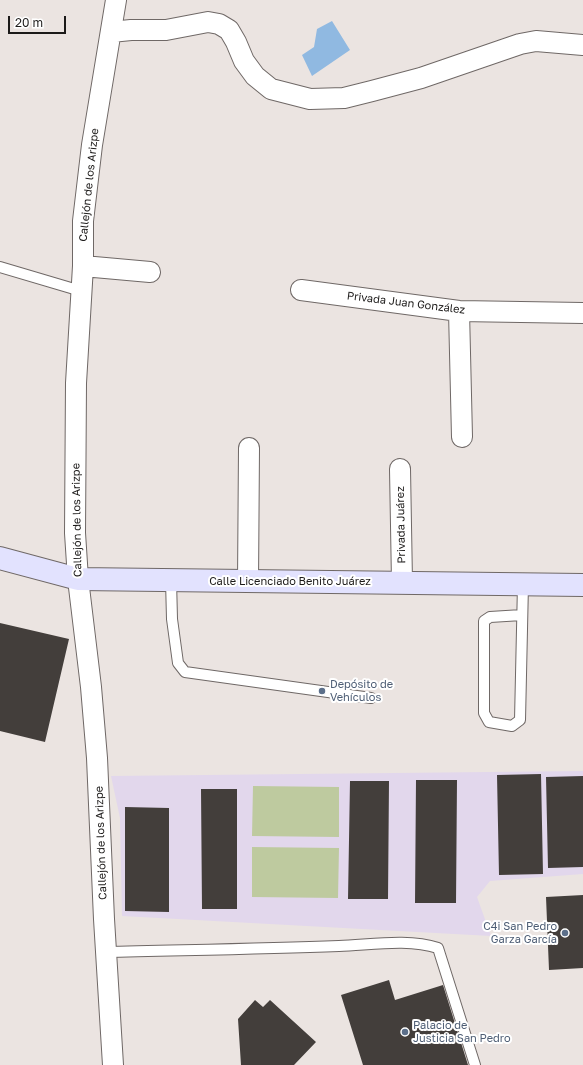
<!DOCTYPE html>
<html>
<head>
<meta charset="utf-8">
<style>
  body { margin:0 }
  #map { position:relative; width:583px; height:1065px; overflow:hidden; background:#ebe4e1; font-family:"Golos Text",sans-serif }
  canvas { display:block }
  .scale { position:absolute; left:8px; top:16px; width:58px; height:18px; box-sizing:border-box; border:2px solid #1c1a19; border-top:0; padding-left:5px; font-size:12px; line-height:14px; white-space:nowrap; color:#1c1a19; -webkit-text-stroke:3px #fff; paint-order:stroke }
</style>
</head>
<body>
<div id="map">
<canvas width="583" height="1065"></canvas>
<div class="scale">20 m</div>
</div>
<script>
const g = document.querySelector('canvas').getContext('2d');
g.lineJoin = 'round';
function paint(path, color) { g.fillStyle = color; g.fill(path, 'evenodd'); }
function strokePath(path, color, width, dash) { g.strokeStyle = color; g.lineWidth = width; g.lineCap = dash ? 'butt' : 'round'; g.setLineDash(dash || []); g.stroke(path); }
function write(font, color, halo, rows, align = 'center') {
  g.font = font + ' "Golos Text",sans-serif'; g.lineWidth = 4; g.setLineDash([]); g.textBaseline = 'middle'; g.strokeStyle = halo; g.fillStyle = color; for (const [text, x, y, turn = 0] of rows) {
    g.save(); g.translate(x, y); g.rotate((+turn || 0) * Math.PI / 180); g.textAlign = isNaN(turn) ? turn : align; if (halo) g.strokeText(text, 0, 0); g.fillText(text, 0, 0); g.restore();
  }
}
paint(new Path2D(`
  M583,771V874L490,881L477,897L491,936L122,916L120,818L111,776Z`), '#e2d7ec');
paint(new Path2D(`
  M253,786L339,787V837L252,836Z
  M252,847L339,848L338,898L252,897Z`), '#beca9f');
paint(new Path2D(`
  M332,21L350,50L312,76L302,55L314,47L317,29Z`), '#90b9e1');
paint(new Path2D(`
  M0,623L69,639L45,742L0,731Z
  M541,774L543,874L499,875L497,775Z
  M583,776V867L548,868L546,777Z
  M416,780H457L456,903H415Z
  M350,781H389L388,899H348Z
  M201,789H237V909H202Z
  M125,807L169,808V912L125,911Z
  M583,895V968L549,970L546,897Z
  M389,980L395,1000L443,985L468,1065H363L341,995Z
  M255,1000L263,1007L270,1000L316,1042L294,1065H241L238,1019Z`), '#433e3b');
const lane = new Path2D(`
  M0,267L81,291
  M171,580L172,619L178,663L185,672L371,698
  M522,615L490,617L484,621V713L489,722L512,726L520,720L523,584
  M105,952C183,950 261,949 339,946C370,945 408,938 438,948L475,1065`);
const street = new Path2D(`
  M111,32L131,30H166L208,22L219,24L229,30L236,42L244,61L255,76L271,89L310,99L344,98L372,91L421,78L520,44L536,41L583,45
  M83,266L150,272
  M301,290L459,311L583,313
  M459,311L462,437
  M400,469L402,582
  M248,582L249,448
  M113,1065L104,919L97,758L91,687L78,579L75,533L76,383L83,266V221L92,145L116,0`);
const secondary = new Path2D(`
  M0,558L78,579L583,585`);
strokePath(lane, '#6f6866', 12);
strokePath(street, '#6f6866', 22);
strokePath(secondary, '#6f6866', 24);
strokePath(lane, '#fff', 10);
strokePath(street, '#fff', 20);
strokePath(secondary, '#e2e2fe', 22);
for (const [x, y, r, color] of [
  [322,691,4,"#5c6f8a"],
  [565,933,4,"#5c6f8a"],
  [405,1032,4,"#5c6f8a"]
]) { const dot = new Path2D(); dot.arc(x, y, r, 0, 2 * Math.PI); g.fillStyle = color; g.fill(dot); strokePath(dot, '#fff', 1.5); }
write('11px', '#1c1a19', '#fff', [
  ["Callejón de los Arizpe",89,185,-84],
  ["Privada Juan González",406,303,7],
  ["Callejón de los Arizpe",77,520,-91],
  ["Privada Juárez",401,525,-91],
  ["Calle Licenciado Benito Juárez",290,582],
  ["Callejón de los Arizpe",101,843,-92]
]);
write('11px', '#4e5e75', '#fff', [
  ["Depósito de",330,685],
  ["Vehículos",330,698],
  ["C4i San Pedro",557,927,"right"],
  ["Garza García",557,940,"right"],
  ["Palacio de",413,1026],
  ["Justicia San Pedro",413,1039]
], 'left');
</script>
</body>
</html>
